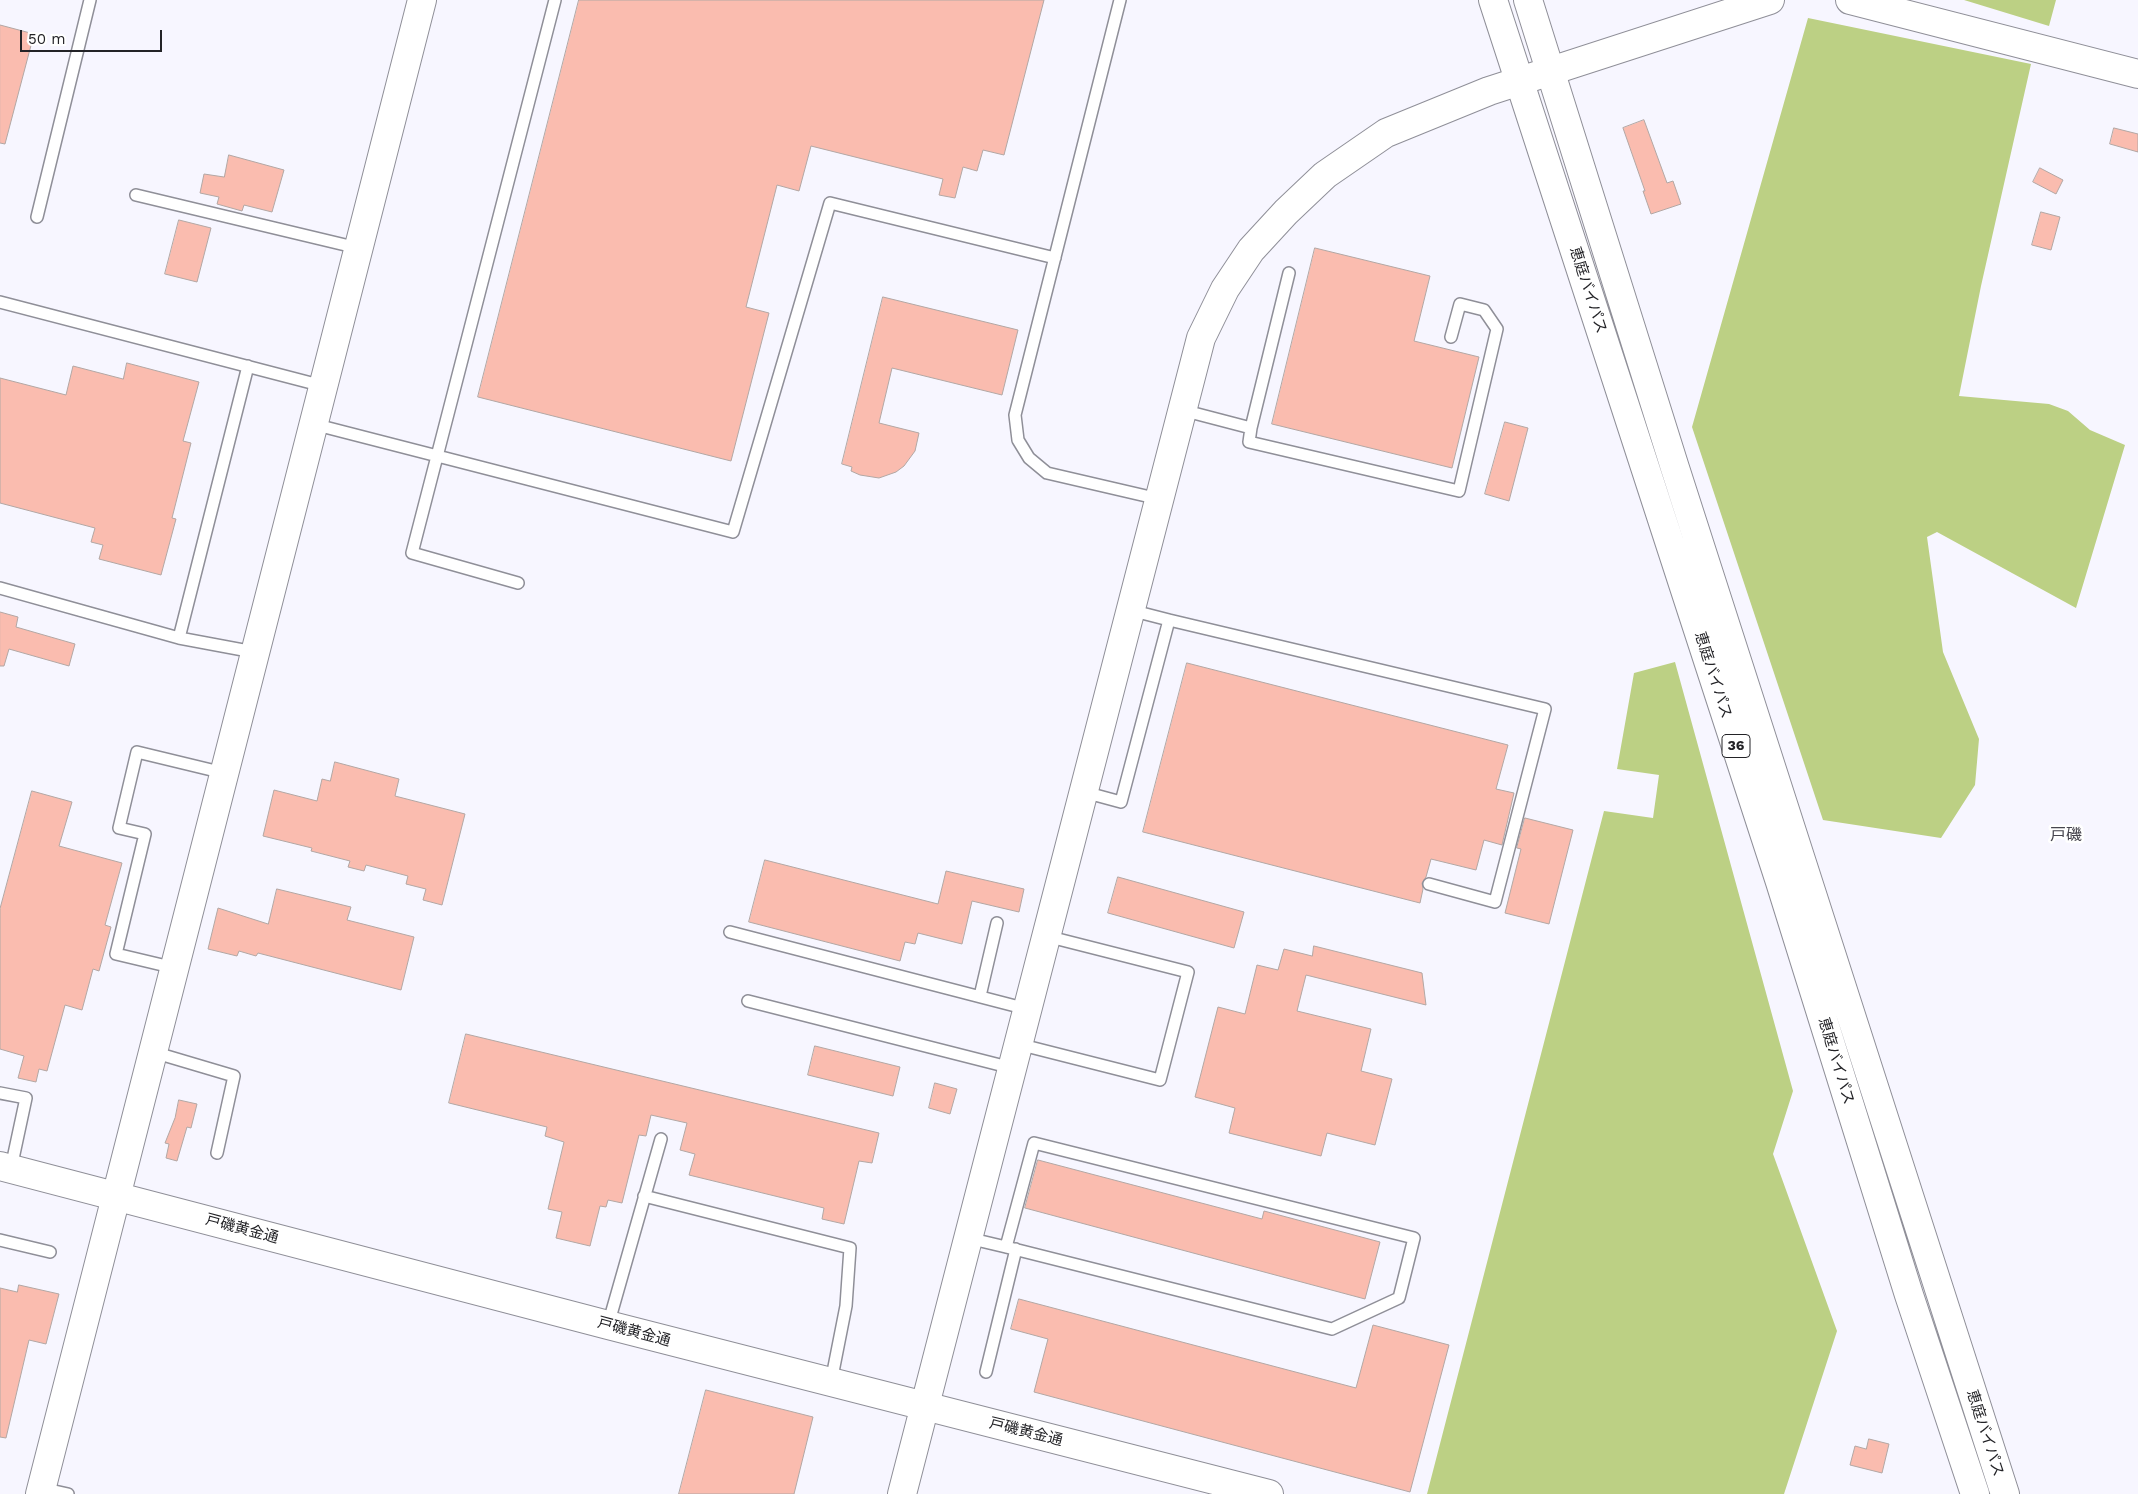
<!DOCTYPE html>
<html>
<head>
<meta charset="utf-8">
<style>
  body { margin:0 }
  #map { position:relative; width:2138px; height:1494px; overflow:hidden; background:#f7f6ff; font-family:"Work Sans",sans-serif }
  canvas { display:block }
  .scale { position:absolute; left:20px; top:30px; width:142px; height:22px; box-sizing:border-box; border:2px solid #232327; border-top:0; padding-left:6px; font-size:15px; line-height:18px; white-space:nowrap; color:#232327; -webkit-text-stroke:4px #fff; paint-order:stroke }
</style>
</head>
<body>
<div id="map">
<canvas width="2138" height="1494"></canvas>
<div class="scale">50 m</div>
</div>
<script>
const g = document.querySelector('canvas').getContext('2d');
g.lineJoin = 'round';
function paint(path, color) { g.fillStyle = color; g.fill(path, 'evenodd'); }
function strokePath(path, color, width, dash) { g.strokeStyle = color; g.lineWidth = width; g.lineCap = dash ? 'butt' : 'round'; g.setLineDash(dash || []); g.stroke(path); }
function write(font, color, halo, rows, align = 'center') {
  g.font = font + ' "Work Sans","Noto Sans JP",sans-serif'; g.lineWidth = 5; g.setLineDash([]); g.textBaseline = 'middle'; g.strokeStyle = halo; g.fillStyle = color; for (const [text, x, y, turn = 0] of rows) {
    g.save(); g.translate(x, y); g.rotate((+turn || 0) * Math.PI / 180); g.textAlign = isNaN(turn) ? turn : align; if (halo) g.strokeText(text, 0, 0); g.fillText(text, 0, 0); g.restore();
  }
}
paint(new Path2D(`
  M1964,0H2056L2049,26Z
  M1808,18L2031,64L1981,286L1959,396L2049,404L2068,411L2090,430L2125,445L2076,608L1937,532L1927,537L1943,652L1979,739L1975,785L1941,838L1823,820L1692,427Z
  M1675,662L1793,1091L1773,1154L1837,1331L1784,1494H1427L1604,811L1653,818L1659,775L1617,769L1634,673Z`), '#bcd084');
const building = new Path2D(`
  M579,0H1044L1004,155L983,150L977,171L963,167L955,198L939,195L943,179L811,146L799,191L777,185L746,307L769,313L731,461L478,397Z
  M0,25L34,34L5,144L0,143Z
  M1644,120L1667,183L1673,181L1681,204L1651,214L1643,191H1645L1623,128Z
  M2114,128L2138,134V152L2110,144Z
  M229,155L284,170L272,212L244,205L242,211L217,204L219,197L200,193L204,174L224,177Z
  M2040,168L2063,180L2056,194L2033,182Z
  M2041,212L2060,217L2051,250L2032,245Z
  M179,220L211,228L197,282L165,274Z
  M1315,248L1430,276L1414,341L1479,357L1452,468L1272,424Z
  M883,297L1018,330L1002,395L892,368L879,423L919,433L915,451L904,466L896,472L879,478L860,475L851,471L852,467L842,464Z
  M127,363L199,382L183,441L191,443L172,518L176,519L161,575L99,559L103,545L91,542L95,528L0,503V378L66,395L73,366L123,379Z
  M1505,422L1528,428L1509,501L1485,494Z
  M0,612L18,617L16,627L75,644L69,666L9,649L4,666H0Z
  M1187,663L1508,745L1496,789L1514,793L1502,845L1484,840L1476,870L1431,859L1426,877L1422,883L1423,889L1420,903L1143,832Z
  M335,762L399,779L395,796L465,814L442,905L423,900L426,889L406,884L408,876L366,865L364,871L348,867L350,861L311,851L312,848L263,836L274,790L317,801L322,779L330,781Z
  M32,791L72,802L59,846L122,863L105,925L111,927L99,971L93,969L82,1010L65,1005L47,1071L39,1069L36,1082L18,1078L24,1056L0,1049V909Z
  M1525,818L1573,830L1549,924L1505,913L1521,849L1517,848Z
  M765,860L938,904L946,871L1024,889L1019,912L972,901L962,944L918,933L915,944L905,942L900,961L749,922Z
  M1118,877L1244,912L1234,948L1108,913Z
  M277,889L351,907L347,920L414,937L401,990L258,953L256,956L239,951L237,956L208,949L218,908L268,924Z
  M1314,946L1422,973L1426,1005L1306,975L1297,1011L1371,1029L1361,1071L1392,1079L1375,1145L1327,1133L1321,1156L1229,1133L1235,1108L1195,1097L1218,1007L1245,1014L1257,965L1278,970L1284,949L1312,956Z
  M466,1034L879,1133L872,1163L859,1161L844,1224L822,1219L824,1208L689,1175L695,1154L680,1150L687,1123L651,1115L646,1136L639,1135L622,1203L608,1200L606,1207L600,1206L590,1246L556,1238L562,1212L548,1209L564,1142L545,1136L547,1127L449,1103Z
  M815,1046L900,1067L893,1096L808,1075Z
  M935,1083L957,1089L950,1114L929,1108Z
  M179,1100L197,1104L191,1128L187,1127L177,1161L166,1158L169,1144L165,1143L175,1118Z
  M1038,1160L1262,1219L1264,1211L1380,1242L1365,1299L1025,1208Z
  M19,1285L59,1294L46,1344L29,1340L6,1438L0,1437V1288L17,1292Z
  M1019,1299L1356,1388L1373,1325L1449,1345L1410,1492L1034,1392L1048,1339L1011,1329Z
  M706,1390L813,1417L794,1494H679Z
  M1869,1439L1889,1444L1882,1473L1850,1465L1855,1446L1866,1449Z`);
paint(building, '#fabcaf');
strokePath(building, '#b2a7a4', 1);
const service = new Path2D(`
  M1120,0L1015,415L1018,440L1029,458L1047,473L1159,499
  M136,195L358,248
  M37,217L90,0
  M0,302L323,386
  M1182,410L1251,428L1289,273
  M313,424L733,532L830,203L1055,258
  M1251,428L1249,442L1459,491L1497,329L1484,310L1460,304L1451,337
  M518,583L412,553L555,0
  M0,588L179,638L254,652
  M1169,620L1545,709L1495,902L1429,884
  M179,638L248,366
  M1084,792L1121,802L1169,620L1130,610
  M730,932L1027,1009
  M175,968L116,954L145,834L119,828L137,752L224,773
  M980,996L997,923
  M748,1001L1012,1068
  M1018,1044L1160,1080L1188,972L1046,936
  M153,1052L234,1076L217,1153
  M0,1093L26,1098L11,1168
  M644,1196L850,1248L846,1306L831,1382
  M968,1238L1006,1247L1332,1329L1399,1298L1414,1238L1034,1143L1006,1247
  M0,1240L50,1252
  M608,1325L661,1139
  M986,1372L1016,1249
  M41,1488L68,1494`);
const tertiary = new Path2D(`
  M1850,0L2138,74
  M0,1166L608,1325L1269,1494
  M40,1494L422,0
  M902,1494L1201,338L1225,289L1251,250L1286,212L1325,175L1386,133L1489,91L1770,0`);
const trunk = new Path2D(`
  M1493,0L1780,882L1909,1295L1975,1494
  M1528,0L1675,468L2005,1494`);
strokePath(service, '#8f8f98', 14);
strokePath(tertiary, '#8f8f98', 30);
strokePath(trunk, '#8f8f98', 30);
strokePath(service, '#fff', 11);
strokePath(tertiary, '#fff', 28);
strokePath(trunk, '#fff', 28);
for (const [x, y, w] of [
  [1736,746,28]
]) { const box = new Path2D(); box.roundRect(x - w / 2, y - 11.5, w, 23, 4); g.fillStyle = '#fff'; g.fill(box); strokePath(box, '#232327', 1); }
write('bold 14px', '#232327', null, [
  ["36",1736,746]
]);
write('15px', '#232327', '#fff', [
  ["恵庭バイパス",1588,290,72],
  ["恵庭バイパス",1713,675,72],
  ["恵庭バイパス",1836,1061,73],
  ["戸磯黄金通",242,1229,15],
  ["戸磯黄金通",634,1332,15],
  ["戸磯黄金通",1026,1432,14],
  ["恵庭バイパス",1985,1433,72]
]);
write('16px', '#46454e', '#fff', [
  ["戸磯",2066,835]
]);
</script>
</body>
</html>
